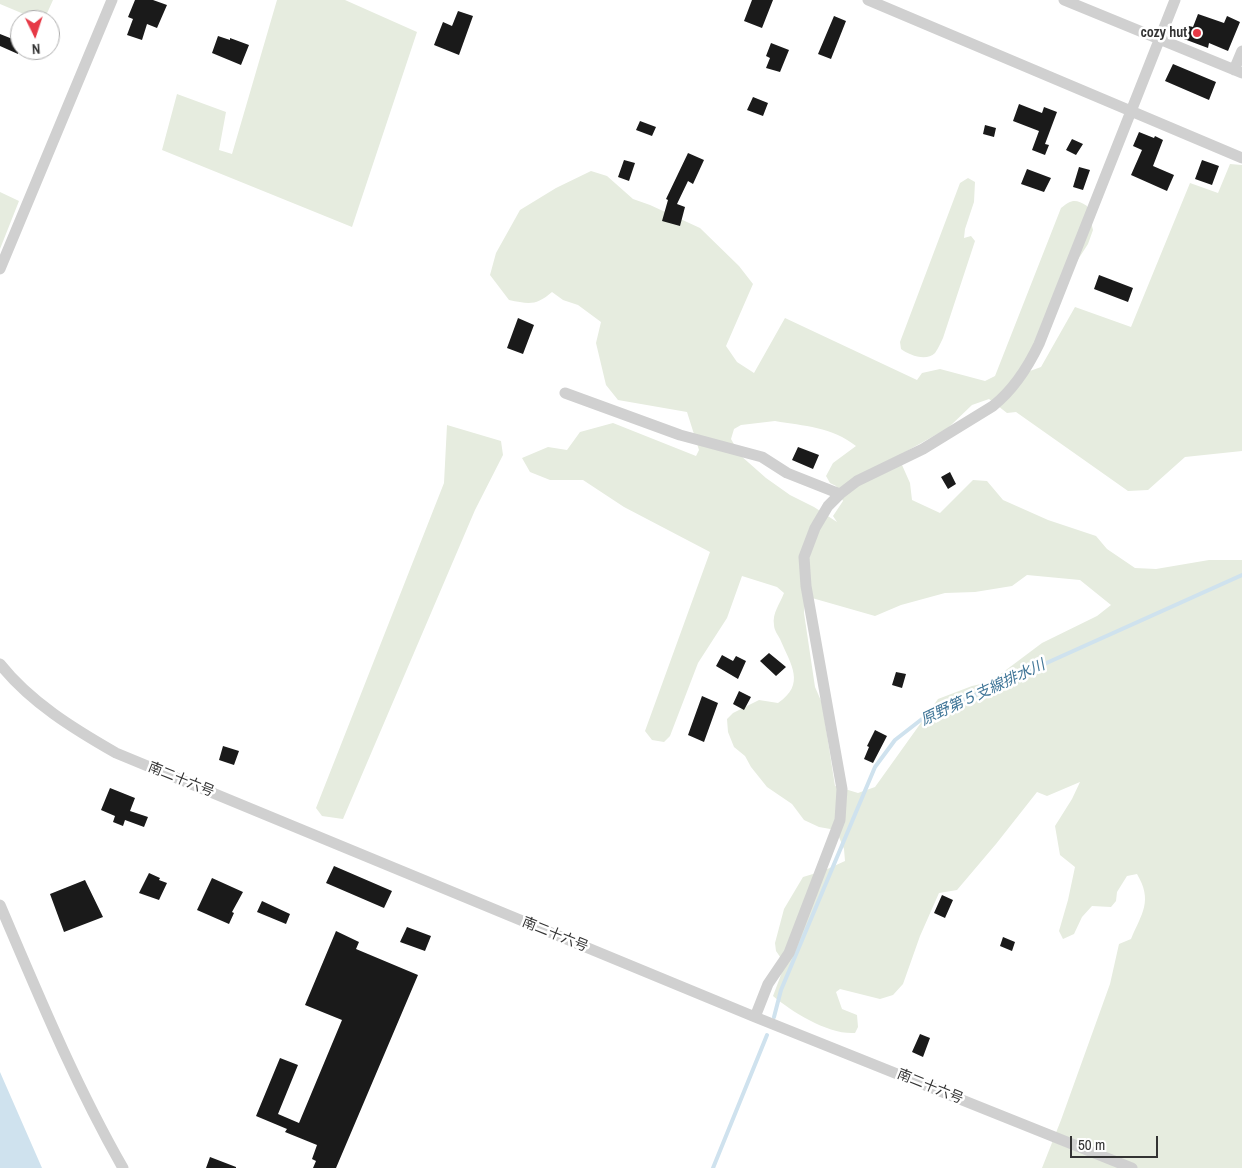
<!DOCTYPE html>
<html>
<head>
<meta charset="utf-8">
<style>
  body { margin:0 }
  #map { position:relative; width:1242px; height:1168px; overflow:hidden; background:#fff; font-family:"Archivo Narrow",sans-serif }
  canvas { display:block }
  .north { position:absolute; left:10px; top:10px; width:50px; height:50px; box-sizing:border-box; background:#fff; border:1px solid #adadad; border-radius:50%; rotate:176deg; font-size:14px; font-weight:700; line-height:20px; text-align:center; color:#333 }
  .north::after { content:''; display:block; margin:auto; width:18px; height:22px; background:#e63946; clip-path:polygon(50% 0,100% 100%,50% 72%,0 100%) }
  .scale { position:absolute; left:1070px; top:1136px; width:88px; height:22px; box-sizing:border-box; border:2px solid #333; border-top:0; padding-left:6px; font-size:15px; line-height:18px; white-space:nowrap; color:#333; -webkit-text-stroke:4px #fff; paint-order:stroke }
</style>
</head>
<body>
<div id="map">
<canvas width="1242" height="1168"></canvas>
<div class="north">N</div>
<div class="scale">50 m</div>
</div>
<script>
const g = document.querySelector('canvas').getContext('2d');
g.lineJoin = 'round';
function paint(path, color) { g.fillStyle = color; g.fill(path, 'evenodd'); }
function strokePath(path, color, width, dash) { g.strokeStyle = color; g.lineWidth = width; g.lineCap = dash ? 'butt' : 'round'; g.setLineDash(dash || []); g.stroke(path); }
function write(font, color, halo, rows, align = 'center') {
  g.font = font + ' "Archivo Narrow","Noto Sans JP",sans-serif'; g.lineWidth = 5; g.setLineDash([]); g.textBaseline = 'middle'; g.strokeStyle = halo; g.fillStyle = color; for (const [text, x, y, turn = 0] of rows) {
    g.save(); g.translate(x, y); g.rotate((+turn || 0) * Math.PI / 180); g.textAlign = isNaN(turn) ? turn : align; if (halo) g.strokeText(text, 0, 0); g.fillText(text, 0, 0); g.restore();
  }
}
paint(new Path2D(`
  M0,0H53L44,20H38L0,4Z
  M277,0H345L417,32L352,227L162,150L177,94L226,112L219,150L232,154Z
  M1230,164L1242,165V451L1185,457L1148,490L1128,491L1016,412L1007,413L989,399L972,405L948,428L898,456L910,483L912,500L940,513L973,480L987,481L1003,500L1048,520L1096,536L1107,549L1135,568L1156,569L1209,560H1242V1168H1042L1061,1120L1110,984L1119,944L1131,939C1142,913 1153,901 1137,874L1127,876L1117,892L1116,901L1111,907L1092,906L1082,917L1074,934L1063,939L1059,931L1068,900L1075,867L1060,855L1055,826L1072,799L1080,782L1047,796L1037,792L996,844L957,890L939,893L920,936L903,984L893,995L880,999L840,989L836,992L842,1009L857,1015L858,1027L855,1033C829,1035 792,1012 773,996L785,964L776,951L775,943L784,909L803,877L823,871L845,861L844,849L836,830L819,827L804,820L792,804L767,787L751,767L745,756L734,747L728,732L727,719L733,713L759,700L778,703C806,684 791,665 780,639C778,635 774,630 774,625C772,613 780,604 784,593L777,587L742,576L727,618L698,663L670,736L664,742L652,740L645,731L710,552L624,507L583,480H550L530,472L522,458L548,447L567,450L580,432L613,423L696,456L699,450L687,412L618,400L606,385L596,343L601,322L578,305L563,300L552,292C536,306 529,304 509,300L490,275L496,253L520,210L556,188L591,171L607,176L633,199L650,205L700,228L739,266L753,284L726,346L737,362L754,373L785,318L917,380L922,373L940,369L985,381L995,376L1061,208C1071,200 1075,198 1087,206L1093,230L1088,244L1050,303L1030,371L1041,367L1075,307L1131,327L1190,183L1218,193ZM775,421C804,426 832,427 856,446L833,463L826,476L830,483L836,486L843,501L833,516L837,522L814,507L790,495L766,478L740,455L731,439L734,429L741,425ZM1027,575L1080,580L1111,605L1097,616L1042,643L990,682L972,686L938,699L875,787L858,793L835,786L822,703L815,687L804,613L805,596L875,616L901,605L945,593L975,592L1012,586Z
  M968,178L975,182L974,202L965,229L964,238L971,236L975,241L943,338C941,342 938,349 935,353C926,362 909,355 901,349L900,342L960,183Z
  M0,192L19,201L0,249Z
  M447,425L501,441L503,455L475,510L343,819L322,816L316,808L444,483Z`), '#e6ecdf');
paint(new Path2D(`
  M0,1072L42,1168H0Z`), '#cfe2ee');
strokePath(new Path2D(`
  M774,1017L781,990L875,767L895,740L922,719L1242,575
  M713,1168L767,1035`), '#cfe2ee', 4);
paint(new Path2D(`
  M135,0H153L167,5L157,28L147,24L142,40L127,35L133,19L128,17Z
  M752,0H773L762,28L744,21Z
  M458,11L473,16L459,55L434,45L443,22L452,26Z
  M1198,14L1224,23L1227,16L1240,22L1228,51L1209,43L1208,48L1184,39L1189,26L1193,27Z
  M834,16L846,21L831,59L818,54Z
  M0,34L20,42L18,54L0,46Z
  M218,36L230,40V38L249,45L241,65L212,53Z
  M771,43L789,50L780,72L766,68L770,58L766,56Z
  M1173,64L1216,82L1209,100L1165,81Z
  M753,97L768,103L763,116L747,110Z
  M1019,104L1042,113L1044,107L1057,112L1045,144L1049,145L1045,155L1032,150L1039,131L1013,121Z
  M640,121L656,127L652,136L636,130Z
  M985,125L996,128L994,137L983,134Z
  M1139,132L1154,138L1155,136L1163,140L1153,166L1174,175L1167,191L1131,175L1142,150L1133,146Z
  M1072,139L1083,144L1076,155L1066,150Z
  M688,153L704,160L693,184L688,181L677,204L685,207L680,226L662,221L668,200L666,199Z
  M624,160L635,163L629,181L618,177Z
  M1202,160L1219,166L1212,185L1195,179Z
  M1079,167L1090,170L1083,190L1073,187Z
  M1027,169L1051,178L1044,192L1021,184Z
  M1099,275L1133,288L1128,302L1094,289Z
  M518,318L534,325L523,354L507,348Z
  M798,447L819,455L813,469L792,460Z
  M950,472L956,484L948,489L941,477Z
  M769,653L786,667L776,676L760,661Z
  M722,655L733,661L736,656L746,661L738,679L716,666Z
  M896,672L906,674L902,688L892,685Z
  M739,691L751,697L744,710L733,704Z
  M702,696L718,703L704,742L688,735Z
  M875,730L887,736L873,763L864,759L869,747L867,746Z
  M223,746L239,751L234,765L219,760Z
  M110,788L135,798L130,811L148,817L144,827L125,820L123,826L113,822L115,816L101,810Z
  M334,866L392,891L384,908L326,883Z
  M149,873L160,878L159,880L167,883L159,900L139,893Z
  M212,878L243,892L232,912L234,913L229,924L197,910Z
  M85,880L103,917L64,932L50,894Z
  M942,895L953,900L945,918L934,913Z
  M262,901L290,914L286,924L257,912Z
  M407,927L431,936L425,951L400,942Z
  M336,931L359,942L356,949L418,975L336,1168H313L316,1161L312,1159L317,1145L285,1132L287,1129L256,1116L280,1058L298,1065L278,1114L299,1123L342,1020L305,1005Z
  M1003,937L1015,942L1012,951L1000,946Z
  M920,1034L930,1038L923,1057L912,1052Z
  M210,1157L236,1167V1168H206Z`), '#1a1a1a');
strokePath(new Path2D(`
  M868,0L1242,158
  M1064,0L1242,73
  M1234,70L1242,51
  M0,269L112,0
  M565,393L680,435L762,457L787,473L840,494
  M0,664C30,702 74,729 116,753L755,1017L1132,1168
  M0,905C38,994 75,1084 123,1168
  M755,1017L768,984L789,953L840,820L842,789L806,586L804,557L815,528L828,506L840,494L857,481L923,449L993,406C1013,390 1028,367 1039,344L1175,0`), '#d0d0d0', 11);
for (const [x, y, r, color] of [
  [1197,33,5,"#e63946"]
]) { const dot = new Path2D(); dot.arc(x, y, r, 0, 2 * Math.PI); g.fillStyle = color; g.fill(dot); strokePath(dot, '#fff', 2); }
write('bold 14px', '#333', '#fff', [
  ["cozy hut",1187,33]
], 'right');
write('14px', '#333', '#fff', [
  ["南二十六号",181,780,22],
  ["南二十六号",555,935,22],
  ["南二十六号",930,1087,22]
]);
write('italic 15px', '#3f7597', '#fff', [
  ["原野第５支線排水川",983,693,-25]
]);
</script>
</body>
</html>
